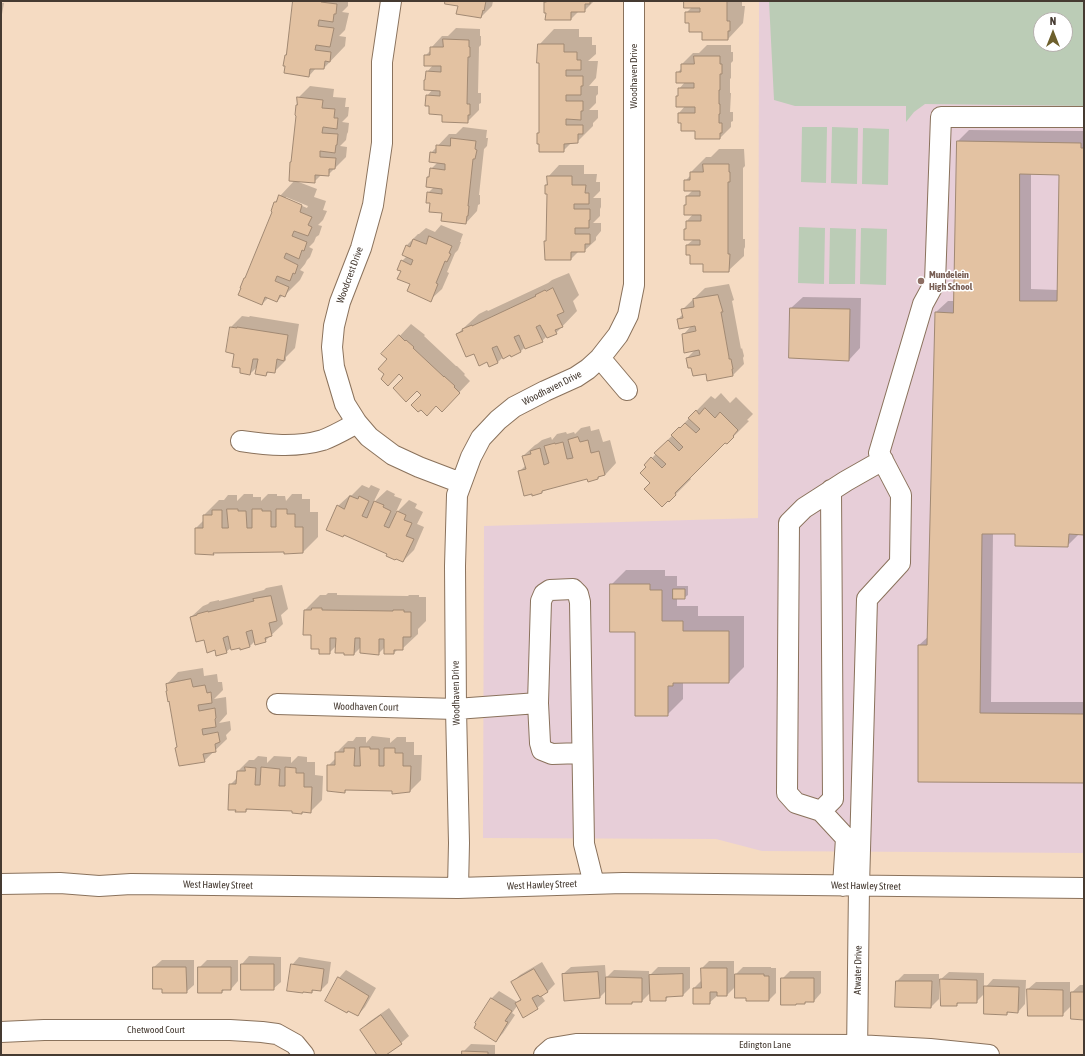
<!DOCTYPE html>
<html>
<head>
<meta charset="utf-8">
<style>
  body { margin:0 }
  #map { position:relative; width:1085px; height:1056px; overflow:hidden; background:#f5dbc2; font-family:"Asap Condensed",sans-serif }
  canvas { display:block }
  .frame { position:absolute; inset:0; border:2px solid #453a31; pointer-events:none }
  .north { position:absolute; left:1033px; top:12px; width:40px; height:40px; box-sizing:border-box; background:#fff; border:1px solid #b5b0ad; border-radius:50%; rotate:0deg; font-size:11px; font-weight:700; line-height:16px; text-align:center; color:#453a31 }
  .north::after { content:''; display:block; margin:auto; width:14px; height:18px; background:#6d5f2c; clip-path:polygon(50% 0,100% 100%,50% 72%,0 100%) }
</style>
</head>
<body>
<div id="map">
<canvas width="1085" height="1056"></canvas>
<div class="frame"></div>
<div class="north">N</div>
</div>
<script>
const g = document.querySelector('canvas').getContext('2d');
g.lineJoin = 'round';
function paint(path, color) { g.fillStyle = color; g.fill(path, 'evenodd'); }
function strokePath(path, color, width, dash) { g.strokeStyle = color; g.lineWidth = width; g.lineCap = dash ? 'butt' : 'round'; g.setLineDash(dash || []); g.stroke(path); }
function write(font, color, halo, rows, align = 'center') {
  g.font = font + ' "Asap Condensed",sans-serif'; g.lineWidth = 3; g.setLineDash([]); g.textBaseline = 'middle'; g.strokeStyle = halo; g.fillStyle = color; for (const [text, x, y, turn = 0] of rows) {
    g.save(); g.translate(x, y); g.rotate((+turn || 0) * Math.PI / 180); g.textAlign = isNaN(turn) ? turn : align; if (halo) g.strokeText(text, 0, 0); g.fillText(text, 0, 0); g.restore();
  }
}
paint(new Path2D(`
  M759,1H1084V853L762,851L716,839L483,838L484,526L758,518ZM1041,20H1065V44H1041Z`), '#e7ced8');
paint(new Path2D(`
  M769,1H1084V106L925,104L914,112L906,122V106H795L774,100ZM1041,20H1065V44H1041Z
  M802,127H827L826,183L801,182Z
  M832,127L858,128L857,184L831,183Z
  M863,128L889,129L888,185L862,184Z
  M799,227L825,228L824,284L798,283Z
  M830,228L856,229L855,284H829Z
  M861,228L887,229L886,285L860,284Z`), '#bbccb6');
paint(new Path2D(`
  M294,1H348V6L342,12L349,13L345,30L339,36L346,37L345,46L324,68H316L309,76L286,55L287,53Z
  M446,1H493L492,6L481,17L459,5Z
  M547,1H594L584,11H579L571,19L545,2Z
  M685,1H742V6H745L743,23L728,39L703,31L686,13L692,7Z
  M1,3H4L1,20Z
  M456,28L480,29V36H481V45L479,47L478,93H481V103L479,104V110L467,122L443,114L430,105L427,96L433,89L427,72L433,65L425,56L431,50V48L442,36H448Z
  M554,29H579V37H592V45H596V54L588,61H598L596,78L589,86H598V94L596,96V103L589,110H598V118L593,123V126L577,142H572L563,151L540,143L538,134L540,131L539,45Z
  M707,45H731V52H733V61L731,63V78L730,79V93H731L730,112H733V121L731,122V127L720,138L696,130L682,122H679V113L685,106L677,97L679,95V89L685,82L677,73L682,68V64L693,53H699Z
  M310,86L334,89L333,97L346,98L345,107H349L348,116L342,122L349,123L348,132L347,134L346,140L340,146L347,147L346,157L328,175H321L314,182L296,181L317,189L314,197L326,201L323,210L327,211L323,220L318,225L322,226L319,235L316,237L314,242L309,247L313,249L310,257L307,260L305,264L300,270L304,272L300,280L285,295H283L277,301L268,298L262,304L275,202L278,199L280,196L295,180L293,160L297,115L296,105L298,104V98ZM286,197L308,206L307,208L286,199Z
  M463,127L487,130L486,138H488L487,146L484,149L479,195H480V204L478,205L477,211L466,223L443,212L431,202L428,193L434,187L428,177L430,175L431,169L438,162L431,153L449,134H456Z
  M969,130L1084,131V534H1079L1067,546L1016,533H993L991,702H1084V782L919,781V645L929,636L936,312L948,301H955L958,141ZM1031,173L1060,174L1058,290L1031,289Z
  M719,149H744L745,166L743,168V239H745V247L744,249V256L728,271L704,263L687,245L694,239L685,229L687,228V221L693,214L685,205L687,204V196L693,190L685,181L691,175V172L706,157H711Z
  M559,165H584V174H597L596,182H600V191L593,198H601V207L600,209V216L593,223H601V231L596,237V240L584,251H579L571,259L548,240V193H546V185L548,183V177Z
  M441,225L463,234L460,242H461L458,250L455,253L447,272L449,273L442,289L430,300L411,284L402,271V261L407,256L403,254L407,245L418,234H419L426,228L435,232Z
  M569,273L579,295L573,301L577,311L556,333L547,336L542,341L525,347L520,352L503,357L498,362L490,366L487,361L474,353L457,334L479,314L487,310L488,311L548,283L552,280Z
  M729,284L734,300L732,301L741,349L742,348L744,356L743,358L744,364L732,376L707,372L687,358L696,349L683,335L692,325L678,319L683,314L682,310L705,288Z
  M803,297L861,298L860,348L849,360L791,308Z
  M242,316L249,317L250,316L299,324L295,348L286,357V360L274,372L269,371L266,375L258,366L250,374L241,367L231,327Z
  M411,324L425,335L424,336L456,366H457L465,374L464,375L470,381L453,399L422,395L399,373L386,374L389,359L383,354Z
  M721,393L730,403L736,397L753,414L747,420L749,421L727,443L725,441L689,477L691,479L669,501L651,483L648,467L645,465L656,454L655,453L711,396L715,399Z
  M590,426L591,431L599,429L603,442L610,440L616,463L605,475L600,476L598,478H587L545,489L542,492L519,472L526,465L523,456L535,445L537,444L542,440L551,437L552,440L557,434L566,432L567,434L574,432L575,434L581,428Z
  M362,485L369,488L371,485L380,489L373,503L387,490L395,494L394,496L402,499L395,514L409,500L417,504L415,508L423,512L417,524L424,527L414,550L403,561L388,554L338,506L350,495H352Z
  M244,494H253V497H261V501L268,494H277V496H285L286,501L292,494H302V499H310V512H318V537L303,552L285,551L215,552L213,554L196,528L204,520V515L219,500H224L228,495H237V501Z
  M626,570H665V576H677V586H688V595L684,598H677V606H698V616H744V667L729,682H683V699L667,715L636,631L611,585Z
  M282,585L288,609L281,615L283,624L265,641H255L250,646L232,647L226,652L216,649L204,639L191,617L203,606L208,604L210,602L219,600V601L264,590L266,588Z
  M328,593H337V595L408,596L409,595H419V597H426V621L418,629V634L402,649H398L394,653H385V647L378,654L361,647L354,654L336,646L329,653L320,648L312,634H304L305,610L320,595H326Z
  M203,668L204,676L217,674L218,682H222L223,690L214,699L226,697L227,714L219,723L230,721L231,730L226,735L227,739L204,761L176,748L178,746L167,684L178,672Z
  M372,736L390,738V743L397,737H406V742H414V755H422L421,780L410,791L347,789L345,792L328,790V766L336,758V753L348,741H353L356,737H366V743Z
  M258,756L267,757V763L274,756L291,757V763L298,756L307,757V762H315V775L323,776L322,800L310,812L303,811L302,813L293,812L294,810L248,809L246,811L230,785L238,777V771L249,760H254Z
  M249,956L281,957V982L273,989H242V964Z
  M299,957L331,962L328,983L321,990H314L312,992L292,965Z
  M162,960H194V985L186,992L154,967Z
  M207,960H238V981L231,989H225L222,992L199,968Z
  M709,961H734V976L743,967H771V968H776V993L769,1000L747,997L736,986L727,995H717V996L709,1003H694V988L702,980V968Z
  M542,962L555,984L548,991L541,995L545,1001L537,1008L517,1006L512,1013L515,1015L503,1033L496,1041L491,999L499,991L517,1002L522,998L512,982L520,975Z
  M605,965L606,978L614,970L649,971V976L658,967H690V988L683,995L669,996L665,1000L651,992L642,1001H634L632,1003L607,990L599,998L563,974L571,967Z
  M346,970L376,988L365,1007L358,1015L348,1010L339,978Z
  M790,971H821V993L814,1001H807L805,1003H798L796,1004H782V979Z
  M949,972L984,973V989L993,979L1026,980L1025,1004L1018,1012L1009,1011L1007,1014L985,993L976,1002H960L956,1005L941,979Z
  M904,974H939V999L931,1007L897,981Z
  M1036,982H1070V994L1080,985H1084V1018L1072,1005L1062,1015L1028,989Z
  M389,1008L409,1036L401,1043L385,1055H379L361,1030L369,1022Z
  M471,1044L495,1045V1055H463V1052Z`), '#0003');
const building = new Path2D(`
  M293,1H321V2L337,4L336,14H334L333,22L319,20L318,26L334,28L330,47L316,45L315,50L331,52L330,62L325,61L324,69H310L309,77L284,73L285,66H283L285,55H286Z
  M445,1H486L484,11L483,10L481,18L456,14L458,6L445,4Z
  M546,1H590V4H585V12H571V20H545L546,13H544V2H546Z
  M684,1H727V21H730V31H728V40H702V32H689V23H685V12H700V8H684Z
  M443,39L469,40V47H470V57H468L467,104H470V115H468V123L442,122V115L429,114V106H425L426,95L440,96V91L424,90V80H425L426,71L441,72V66H424V55H430V47H443Z
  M538,44H564V52H577V60H581V70H566V76H583V86H581V95H566V101H583V111H581V120L566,119V125H583V134H578V143L564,144V152H539V144H537V133H539V63H537Z
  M694,56H720V64H722V74H720V90H719V104H720V114H719V123H722V133H720V139H695V131H681V123H678V113H695V107H676V96H678V88H694V83H676V72H681V64H694Z
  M297,97L323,100L322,108L335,109L334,118H338L337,129L323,127L322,133L338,134L337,145H336L335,153L320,151V157L336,158L335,169H329V176L315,175V183L289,181L290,162H291L296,116L295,115L296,105H297Z
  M451,138L476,141L475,149L477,150L475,159H473L468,206H469L468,216H467L466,224L441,221L442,213L429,212L430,203H426L427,192L442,194V189L426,187L427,177H429L430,168L445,170V164L429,162L430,152L436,153V145L450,146Z
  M957,141L1081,143V148H1084V535L1069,534L1068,547L1015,546V534H982L980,713L1084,714V783L918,782V645H927L935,312L953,313ZM1020,174L1059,175L1057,301H1020Z
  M703,164H729V172H730V182H728V254H730L729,272H703V264H690V255H686V245H700V240H684V229H686V221H701V215H684V205H686V196H700V191H684V180H690V172H703Z
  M547,176H572V185H586L585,193H589V204H574V209H590V220H589V228H575V234H590V244H585V252H571V260H545L544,241H546L547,194H545V185H547Z
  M279,195L302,205L300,212L312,217L308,225L312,227L308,236L294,231L292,236L307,242L304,251L302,250L299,259L286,253L284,258L298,265L295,274L293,273L290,281L277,276L275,281L289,287L285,297L280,295L277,302L265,297L262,305L238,295L241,288H240L244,278H245L272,212L271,211L274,202H276Z
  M429,236L452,246L449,253L451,254L447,262L445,261L436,283L438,284L431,302L407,291L410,284L397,279L401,271L397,270L401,260L411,265L413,260L402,255L406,245L410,247L413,239L426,244Z
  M553,288L564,312L557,315L563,327L555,330L557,334L547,338L540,325L536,327L543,342L525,349L519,335L514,337L521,352L511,357L510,355L503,359L497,346L492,348L498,363L489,367L487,362L479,366L474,354L466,357L456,334L463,331L462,329L472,325V326L536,296L535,295L545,290L546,291Z
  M718,295L723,312H721L729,357V359H731L733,369H732L733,376L707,381L706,374L693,376L691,368H688L686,358L700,355L699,350L684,353L682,334L696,331L695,326L679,329L677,319L683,318L681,309L694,307L693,299Z
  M790,308L850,309L849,361L789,358Z
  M230,327L237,328V327L288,335L284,361L277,359L275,373L267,372L266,376L255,374L258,359H253L250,375L240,373V368L232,367L234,354L226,352Z
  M399,335L405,341L406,340L414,347L413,348L444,377V376L455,386L454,387L460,393L442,412L436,406L427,416L421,410L418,412L411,405L421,395L417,391L406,402L393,388L403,378L399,374L388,386L381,379L384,374L378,369L387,359L381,354Z
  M705,408L715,418L720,412L738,430L733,436L734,437L727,444L725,443L675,493L676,495L669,502L668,501L662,507L644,489L650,483L640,473L646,467L644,465L651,457L662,468L666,464L654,453L668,440L679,451L683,447L671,435L679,427L680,428L685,423L696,433L700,429L688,418L696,410L699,414Z
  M578,437L580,442L588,440L591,453L599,451L605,475L598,477V479L588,482L587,479L542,491V493L532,496V494L524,496L518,471L526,469L522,456L531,454L530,451L540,448L544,465L549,463L544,446L555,443V444L563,442L567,459L573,458L568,440Z
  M350,496L358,499L359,496L369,501L362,516L367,518L374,501L384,505L383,507L391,511L384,526L389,528L397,511L406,515L404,520L412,523L406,536L414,539L403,562L396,559L395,560L386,556L387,554L344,535L343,537L326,530L337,505L344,509Z
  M227,509H238V511H246L247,528H252V509H262V511H271V527H276V509H287V514H295V527H303V553L284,554V552L213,553L214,555L195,554V528H203V515H212V510H222V528H228Z
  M610,584H650V590H662V621H683V631H729V683H673V686H668V716H635V632H610Z
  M673,589H685V599H673Z
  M271,596L277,621L269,623L272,636L265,638L266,642L255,645L252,630L246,632L250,647L240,650V648L231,650L228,636L223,638L227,653L216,656L215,650L207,653L204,640L196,642L190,617L197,615V614L208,611V612L254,601L253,599Z
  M312,608H322V610L393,611V610H404V612H411V637H403V650H394V654H384V639H379V655L360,653V638H355L354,655H344V653H335L336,638H330V654H319V649H311V635H303L304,610H311Z
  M191,679L193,687L205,685L207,693L211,692L212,703L198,705L199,711L215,708L216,718L215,719L216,727L202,729L203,735L218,732L220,742L215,744L216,752L203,754L205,762L179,766L175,748L177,747L169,701L168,702L166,691H167L166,684Z
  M360,747H370V749H379V766H384V748H395V753H403V766H411L410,792L392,794V791L345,790V793L327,791V765H335V752H344V748H355L354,766H360Z
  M245,767L256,768L255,785H260L261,767L280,769L279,786H285V767L296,768V773H304V787H312L311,813L302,812V814L292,813V811L246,809V812H235L236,810H228L229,784H236L237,771H245Z
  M241,964H274V990H241Z
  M291,964L324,969L321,991L312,990V993L303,992V993L287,991Z
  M153,967H186L187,993H162V989H153Z
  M198,967H231V990H222V993H198Z
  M701,968H727V996H717V992H710V1004H693V988H701Z
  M534,969L548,992L540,997L538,995L532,998L538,1009L523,1018L515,1003L521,1000L511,982Z
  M598,972L600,998L564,1001L562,974Z
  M683,974V996L666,997V1001H650L649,975Z
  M735,974H764V976H769V1001H746V998H735Z
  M338,977L369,996L358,1016L348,1011L347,1013L325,1001Z
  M606,977L642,978V1002H632V1004H606Z
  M781,978H814V1002H805V1004H796V1005H781Z
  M940,979L977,980V1003H957V1006H941Z
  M896,981H932L931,1008L895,1007Z
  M984,986L1019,987L1018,1013L1007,1012V1015L984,1014Z
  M1027,989L1063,990V1016H1028Z
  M1071,992H1084V1020L1071,1019Z
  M491,998L512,1011L505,1021L508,1022L496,1042L474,1028L476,1024L475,1023Z
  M381,1015L402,1044L386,1055H377L360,1030Z
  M462,1051L488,1052V1055H462Z`);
paint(building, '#e3c2a2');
strokePath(building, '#a18973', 1);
const minor = new Path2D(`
  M391,1L382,62V143L373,205L361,248L340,302L334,326L332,347L334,367L345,404L357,423L369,437L393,455L419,467L461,483
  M600,358L627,390
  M241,441C268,445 296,448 323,440C334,436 346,429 357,423
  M831,490L833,799L821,811L796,803L787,793L789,523L804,508L846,481L883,460
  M277,704L456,709L538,703
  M582,753L552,754L542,750L540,743L538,703L541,601L544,594L550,590L573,589L578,594L580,602L584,844L594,884
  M821,811L846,838L843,886
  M1,884L60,883L99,886L131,884L458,888L623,883L1084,888
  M458,888L459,843L456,709L455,566L457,495L471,457L481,438L498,420L514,407L545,391L576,377L588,369L600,358L618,335L628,315L634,285V1
  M1,1032L44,1030H230L262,1032L277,1034L295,1044L304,1055
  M544,1055L552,1048L576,1044L857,1045L930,1049L989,1055
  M857,1055L859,886L867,599L900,563L901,495L879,453L923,304L935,282L941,117H1084`);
strokePath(minor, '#8a725c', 22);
strokePath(minor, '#fff', 20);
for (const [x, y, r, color] of [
  [921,281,4,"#8d6e63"]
]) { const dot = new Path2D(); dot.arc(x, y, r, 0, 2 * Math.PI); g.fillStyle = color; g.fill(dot); strokePath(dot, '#fff', 1.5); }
write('10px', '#453a31', '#fff', [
  ["Woodhaven Drive",634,76,-90],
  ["Woodcrest Drive",350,275,-70],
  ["Woodhaven Drive",552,388,-27],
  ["Woodhaven Drive",456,693,-91],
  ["Woodhaven Court",366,707,1],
  ["West Hawley Street",218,885,1],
  ["West Hawley Street",542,885,-2],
  ["West Hawley Street",866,886,1],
  ["Atwater Drive",858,970,-89],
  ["Chetwood Court",156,1030],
  ["Edington Lane",765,1045]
]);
write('bold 10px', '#785e54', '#fff', [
  ["Mundelein",929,275],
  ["High School",929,287]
], 'left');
</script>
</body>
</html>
